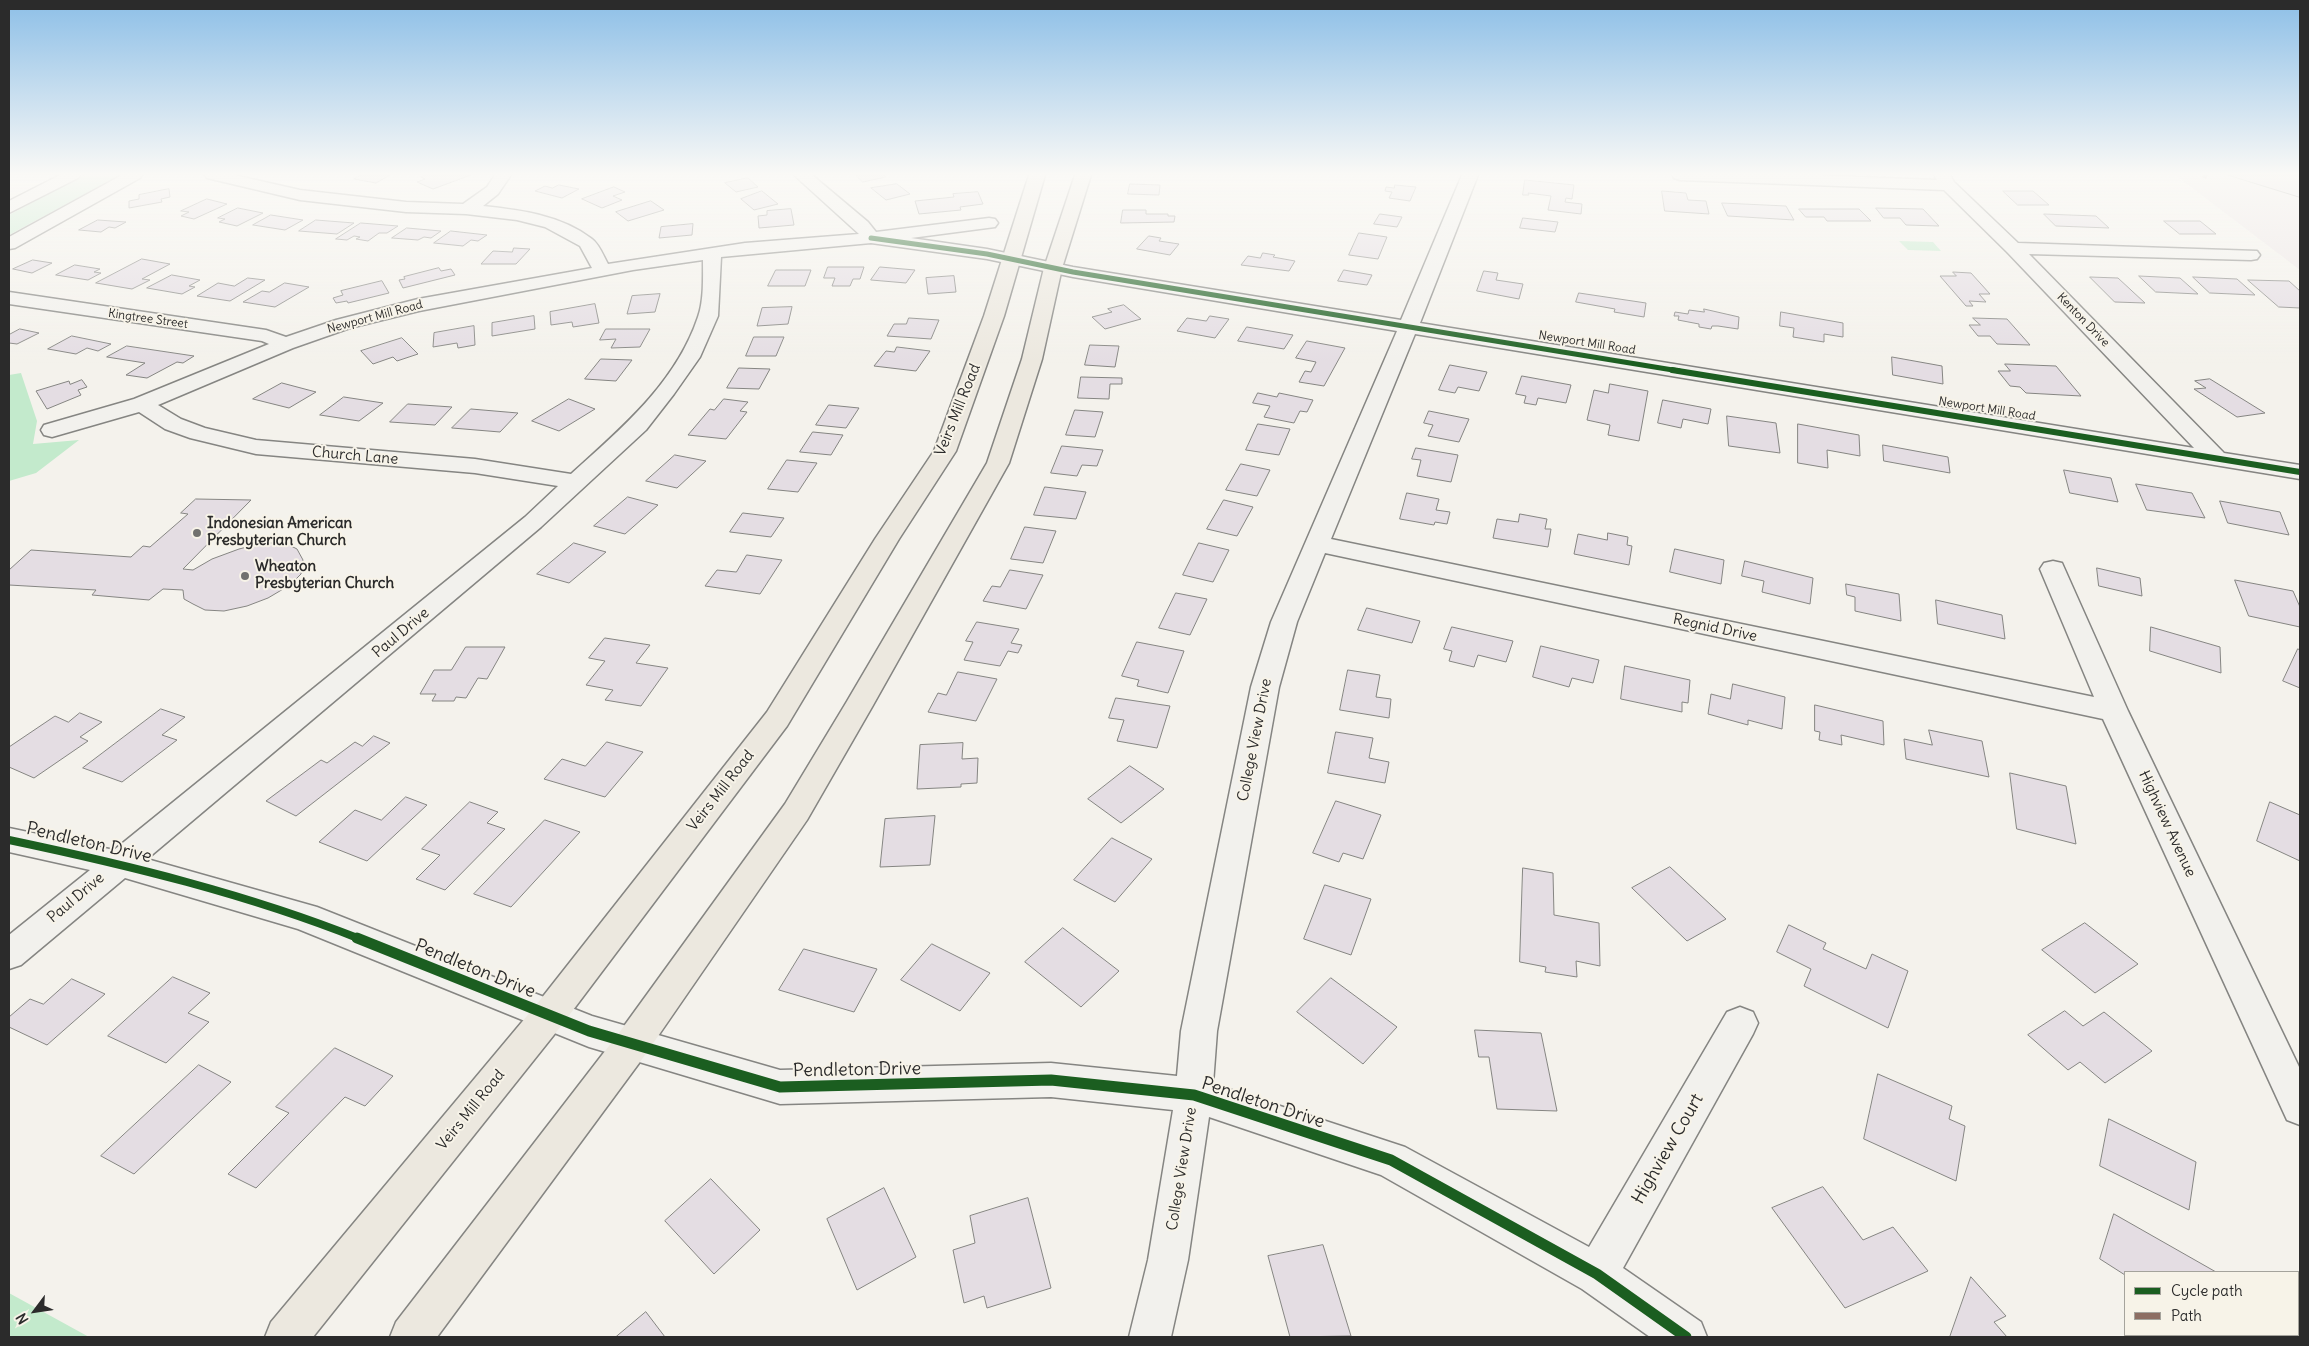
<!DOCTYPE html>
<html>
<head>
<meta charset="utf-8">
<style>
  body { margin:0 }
  #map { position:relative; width:2309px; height:1346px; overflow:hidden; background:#f4f2ec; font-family:Delius,sans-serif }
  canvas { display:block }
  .frame { position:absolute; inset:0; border:10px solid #2b2b2b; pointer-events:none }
  .legend { position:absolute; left:2124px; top:1271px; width:175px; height:65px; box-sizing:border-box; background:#f7f3e8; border:1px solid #a5a39c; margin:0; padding:6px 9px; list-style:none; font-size:15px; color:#2b2b2b }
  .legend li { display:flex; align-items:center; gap:10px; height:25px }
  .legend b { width:25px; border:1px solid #a5a39c }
  .north { position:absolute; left:10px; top:1286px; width:50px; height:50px; -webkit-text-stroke:4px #f7f3e8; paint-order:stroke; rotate:239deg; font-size:14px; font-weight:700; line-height:20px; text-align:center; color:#2b2b2b }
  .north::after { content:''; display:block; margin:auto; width:18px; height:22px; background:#2b2b2b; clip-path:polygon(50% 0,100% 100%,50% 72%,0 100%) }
</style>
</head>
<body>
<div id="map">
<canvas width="2309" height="1346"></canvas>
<div class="frame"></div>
<ul class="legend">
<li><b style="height:6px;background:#1b5e20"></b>Cycle path</li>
<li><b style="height:6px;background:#8d6e63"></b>Path</li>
</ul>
<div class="north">N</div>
</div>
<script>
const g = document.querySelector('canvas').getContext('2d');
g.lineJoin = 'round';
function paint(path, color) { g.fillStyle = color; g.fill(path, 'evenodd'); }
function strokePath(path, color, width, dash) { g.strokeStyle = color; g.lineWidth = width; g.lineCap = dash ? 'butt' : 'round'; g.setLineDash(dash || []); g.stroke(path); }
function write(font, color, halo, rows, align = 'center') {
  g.font = font + ' Delius,sans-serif'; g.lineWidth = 4; g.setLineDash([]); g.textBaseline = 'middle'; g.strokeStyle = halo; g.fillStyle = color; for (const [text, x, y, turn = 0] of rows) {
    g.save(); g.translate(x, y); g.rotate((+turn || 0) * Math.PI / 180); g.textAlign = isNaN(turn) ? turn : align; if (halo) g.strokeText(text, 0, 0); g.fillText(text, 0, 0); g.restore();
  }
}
paint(new Path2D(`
  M2175,175H2300V270Z`), '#ede6e6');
paint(new Path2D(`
  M84,175H120L9,235V215Z
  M1899,241L1933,242L1941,251L1908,250Z
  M21,373L37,421L33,444L79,440L36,473L9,481V375Z
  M9,1293L89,1337H9Z`), '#c3eacc');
const building = new Path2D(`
  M361,175H390L376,183L354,179Z
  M425,175H471L433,189L417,182L425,179L421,177Z
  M856,175H884L886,177L863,182Z
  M2228,175H2300V197Z
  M748,178L758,187L736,192L725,183Z
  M1525,180L1574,185L1572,199L1566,198L1565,202L1582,204L1581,214L1548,210L1551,196L1528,193L1529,195H1523Z
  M897,184L910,194L886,200L871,188Z
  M1130,184L1160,185L1159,195L1128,194Z
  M559,185L579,189L562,198L535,191L545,186L552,188Z
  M1395,185L1416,187L1410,201L1389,198L1392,192L1385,191L1386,187L1394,188Z
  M614,187L625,192L613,196L622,200L602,208L582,199Z
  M169,189L170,197L161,199L162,202L129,208V201L139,199V195Z
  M762,191L778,204L754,210L741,199Z
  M1662,191L1686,193L1688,200L1706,201L1709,214L1665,211Z
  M2003,191H2033L2049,205H2018Z
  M978,192L983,204L960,207L961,210L919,214L915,201L954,197L953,194Z
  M207,199L227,204L194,219L181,216L189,212L181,211Z
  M651,201L664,210L628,221L616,212Z
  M1722,203L1786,206L1794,220L1728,216Z
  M238,208L263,213L237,226L219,222L225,219L218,218Z
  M1876,208L1923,209L1939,226L1906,225L1900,218H1884Z
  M791,209L794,225L759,228L758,216L767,215V211Z
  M1799,209H1859L1871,221H1827L1824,217H1806Z
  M1123,210H1146V214H1168V216H1175L1174,222L1121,223Z
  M1380,214L1402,217L1397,227L1374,224Z
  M2044,214L2096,216L2109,228L2056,226Z
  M271,215L303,220L285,230L253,225Z
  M1523,218L1558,222L1555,232L1520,228Z
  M98,220L126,222L115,228L109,227L101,232L79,230Z
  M316,220L354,223L337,234L299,231Z
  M2164,221H2200L2216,234H2180Z
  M361,223L398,226L387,233H379L368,241L356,239L360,237L354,236L347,240L336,239Z
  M693,224L692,235L659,238L661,227Z
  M407,228L441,231L431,238L424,237L418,240L392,238Z
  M451,231L487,235L478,241L471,240L463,246L434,243Z
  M1359,233L1387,237L1378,259L1349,255Z
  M1149,236L1161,238L1159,241L1179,244L1170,255L1137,249Z
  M514,248L530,249L516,264H481L493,251L512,252Z
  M1263,253L1275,255L1273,257L1295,261L1289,271L1241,265L1248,256L1260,258Z
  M142,259L170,264L142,279L150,280L132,289L96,283Z
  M33,260L52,263L32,273L13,269Z
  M75,265L100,269L94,272L101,273L88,280L56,275Z
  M828,267H864L860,279H853L850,286H832L835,278H824Z
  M880,267L915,270L906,283L871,280Z
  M439,268L441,271L451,269L455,275L403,288L399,280L405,279L404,277Z
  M776,270H811L805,286H768Z
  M1344,270L1372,275L1367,285L1338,281Z
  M1484,271L1498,273L1496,280L1523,284L1519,299L1477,291Z
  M1953,272L1971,273L1990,294H1979L1986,302L1969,301L1973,306H1966L1940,276H1956Z
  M172,275L200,280L189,286L195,287L182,294L147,288Z
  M954,276L956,292L928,294L926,278Z
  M2139,276L2180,278L2198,294L2156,292Z
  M2090,277L2118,278L2145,303L2115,302Z
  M2193,277L2237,279L2255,295L2210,293Z
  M248,278L265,280L230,301L197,296L218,283L234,286Z
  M2248,280L2289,281L2300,291V308L2279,307Z
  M382,281L389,293L348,303L347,301L336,303L333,298L343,295L341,291Z
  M285,283L309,287L275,307L243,302L262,291L269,292Z
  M1579,293L1646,303L1644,317L1614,312L1615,309L1576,302Z
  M660,294L655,312L627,314L632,296Z
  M595,304L599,323L573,327L572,322L551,325L550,312Z
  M1124,305L1141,319L1105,329L1092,317L1112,312L1108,309Z
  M792,307L788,324L757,326L762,308Z
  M1704,309L1739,317L1738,329L1718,326H1712L1711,329L1699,327V324L1678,320L1679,316H1674L1675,312L1688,314L1689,310L1704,312Z
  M1781,312L1843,323V337L1824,334V342L1793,337L1794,328L1780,326Z
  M534,316L535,329L492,336V323Z
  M1210,316L1229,319L1215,338L1177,331L1187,318L1206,321Z
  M909,318L939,320L931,339L887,336L894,324H906Z
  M1973,318L2007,319L2030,345L1997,344L1990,336H1978L1969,325H1980Z
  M474,326L475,345L458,348L457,343L433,347L434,333Z
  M1247,327L1293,335L1284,349L1238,341Z
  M20,329L39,333L17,344L9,343V335Z
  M606,329H650L640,347L611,348L616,339L600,340Z
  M72,336L111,344L98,351L87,348L76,354L48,349Z
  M754,337H784L776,356H746Z
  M402,338L418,354L397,361L393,357L373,364L361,351Z
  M1307,341L1345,348L1324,386L1299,382L1305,371L1311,372L1316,362L1296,358Z
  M1090,345L1119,346L1115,367L1085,365Z
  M127,346L194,356L183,363L177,362L147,378L126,375L145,363L107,357Z
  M897,347L930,351L916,371L874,366L886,351L894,352Z
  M1892,357L1942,366L1943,384L1893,375Z
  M601,359L632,360L616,381L585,379Z
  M2005,364L2056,366L2081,396L2026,393L2020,387L2010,386L1998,371H2010Z
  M1450,365L1487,372L1479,391L1458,387L1455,393L1439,390Z
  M739,368L770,369L759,389L727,388Z
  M1522,376L1571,385L1566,403L1538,398L1536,405L1524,403L1526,396L1516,394Z
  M1081,377L1122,378V384H1110L1109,399L1078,398Z
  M2210,379L2265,413L2237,417L2194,389L2206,388L2195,381Z
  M82,380L87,387L78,390L81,395L47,409L36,391L69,381L70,384Z
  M282,383L316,392L289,408L253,399Z
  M1610,384L1648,391L1639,441L1608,435L1610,425L1587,420L1594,390L1608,393Z
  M1258,393L1277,397L1279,393L1313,400L1307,412L1300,411L1294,423L1264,417L1270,406L1253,403Z
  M344,397L383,403L359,421L320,415Z
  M569,399L595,409L559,431L532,421Z
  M724,399L748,402L740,411L747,412L726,439L688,435L710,409L714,410Z
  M1663,400L1711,409L1708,424L1683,419L1681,428L1658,423Z
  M408,404L452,407L435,425L390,422Z
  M829,405L859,408L846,428L816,425Z
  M471,409L518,413L500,432L452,428Z
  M1075,410L1103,412L1095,437L1066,435Z
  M1429,411L1469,419L1459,442L1428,436L1433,425L1424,423Z
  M1727,416L1776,423L1780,453L1729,446Z
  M1258,424L1290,429L1279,455L1246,450Z
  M1798,424L1859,435L1860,456L1827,450L1828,468L1798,463Z
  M813,432L843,435L831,455L800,452Z
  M1883,445L1948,457L1950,473L1884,461Z
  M1062,446L1103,450L1097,466L1082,465L1077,476L1051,473Z
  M1416,448L1458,455L1451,482L1417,476L1421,460L1412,459Z
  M675,455L706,461L677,488L646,481Z
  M787,460L817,463L798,492L768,489Z
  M1241,464L1270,470L1257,496L1226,490Z
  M2064,470L2111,478L2118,502L2070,493Z
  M2136,484L2192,493L2205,518L2147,510Z
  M1045,487L1086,492L1076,519L1034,515Z
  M1407,493L1439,499L1436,510L1450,512L1447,524L1435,522L1434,525L1400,519Z
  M628,497L658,505L625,534L594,526Z
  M196,499L251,500L183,569L193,570L212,559L239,549L263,543H285L297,549L303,560L301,574L290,585L268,598L247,606L224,611L205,610L193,604L184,599L183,590L163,589L149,600L92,595L96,590L9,585V570L31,550L131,557L143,546L150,547L188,514L181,513Z
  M1224,500L1253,507L1237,536L1207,529Z
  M2220,501L2280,512L2289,535L2228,523Z
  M743,513L784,518L771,537L730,532Z
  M1520,514L1547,519L1545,529H1551L1548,547L1493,538L1497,519L1518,522Z
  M1025,527L1056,531L1043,563L1011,559Z
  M1608,533L1628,537L1627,545L1632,546L1629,565L1574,554L1578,534L1607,540Z
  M574,543L606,552L569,583L537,574Z
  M1199,543L1229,550L1213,582L1183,575Z
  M1675,549L1724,560L1721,584L1670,572Z
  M747,555L782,560L760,594L705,586L717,570L736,572Z
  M1745,561L1813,578L1810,604L1762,592L1764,581L1742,576Z
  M2097,568L2140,578L2142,596L2099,586Z
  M1010,570L1043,575L1026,609L983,601L992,586L1000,587Z
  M2235,580L2293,591L2300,607V627L2249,616Z
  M1846,584L1899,594L1901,621L1855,611V597L1847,595Z
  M1176,593L1207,599L1190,635L1159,628Z
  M1936,600L2002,615L2005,639L1938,624Z
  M1367,608L1420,621L1412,643L1358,630Z
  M977,622L1019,629L1011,643L1022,645L1018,653L1008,651L1000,666L964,660L973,642L966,641Z
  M1452,627L1513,641L1506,662L1478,655L1474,667L1449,661L1452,651L1444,649Z
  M2151,627L2220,647L2221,673L2150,651Z
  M605,638L650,645L636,663L668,668L641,706L605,700L613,690L586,685L605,661L589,658Z
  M1137,642L1184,651L1168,693L1137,686L1139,680L1122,676Z
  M1541,646L1599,660L1593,683L1572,678L1569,687L1533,677Z
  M466,647H505L487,679L478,678L466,698L456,697L454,701H432L436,694H420L434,670H451Z
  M2298,649L2300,650V688L2283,681Z
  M1625,666L1690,680L1688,703L1682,702V712L1621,699Z
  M1348,670L1380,675L1376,697L1391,699L1389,718L1340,710Z
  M958,672L997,679L976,721L928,712L938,693L946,695Z
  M1733,684L1785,697L1782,729L1748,720V725L1708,714L1711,694L1730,699Z
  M1116,698L1170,706L1157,748L1117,741L1124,720L1109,718Z
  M1815,705L1883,721L1884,745L1841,735L1842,745L1819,740L1820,732L1815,731Z
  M161,709L185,717L162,735L177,740L122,782L83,768Z
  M80,713L102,722L80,737L88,741L34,778L9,767V747L55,716L68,722Z
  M1929,730L1982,741L1989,777L1906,759L1904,739L1932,745Z
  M1336,732L1373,738L1369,758L1389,762L1385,783L1328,773Z
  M374,736L390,743L296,816L266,801L321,760L327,763L355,742L362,746Z
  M607,742L643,752L605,797L544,779L562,759L585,766Z
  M963,743L962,759L978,758L977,783L961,784V787L917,789L920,745Z
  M1130,766L1164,789L1121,823L1088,799Z
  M2010,773L2066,786L2076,844L2017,829Z
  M406,797L427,805L367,861L319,842L355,810L381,820Z
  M1336,801L1381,815L1363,859L1343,853L1339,862L1313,853Z
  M470,802L498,812L487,823L505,829L445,890L416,879L440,855L422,849Z
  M2270,802L2300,815V861L2257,841Z
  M935,816L930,865L880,867L885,819Z
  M545,820L580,832L511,907L474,894Z
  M1112,838L1152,859L1115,902L1074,880Z
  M1670,867L1726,919L1687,941L1632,888Z
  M1523,868L1553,873L1554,915L1599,923L1600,966L1576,961L1577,977L1545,972L1546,967L1520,962Z
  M1325,885L1371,899L1351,955L1304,939Z
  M2085,923L2138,964L2095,993L2042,950Z
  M1789,925L1826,943L1823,949L1866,969L1872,954L1908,971L1888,1028L1804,986L1811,969L1777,952Z
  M1063,928L1119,971L1081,1007L1025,962Z
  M932,944L990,973L960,1011L901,980Z
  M804,949L877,969L854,1012L779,990Z
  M173,977L210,993L188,1013L209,1022L166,1063L108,1036Z
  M1331,978L1397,1027L1363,1064L1297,1012Z
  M72,979L105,994L47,1045L9,1027V1017L30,999L43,1004Z
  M2065,1011L2083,1026L2104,1012L2152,1051L2105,1083L2080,1062L2068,1070L2028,1035Z
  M1475,1030L1541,1033L1557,1111L1497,1109L1489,1057H1479Z
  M335,1048L393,1076L365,1106L345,1097L256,1188L228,1174L289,1113L276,1107Z
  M199,1065L231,1082L134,1174L101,1156Z
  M1878,1074L1952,1106L1949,1119L1965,1126L1956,1181L1864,1139Z
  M2109,1119L2196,1162L2189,1210L2100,1166Z
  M711,1179L760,1230L714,1274L665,1221Z
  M1823,1187L1863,1240L1893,1227L1928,1271L1845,1308L1772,1208Z
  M884,1188L916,1257L857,1290L827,1219Z
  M1028,1198L1051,1288L987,1308L984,1296L964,1303L953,1250L975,1243L970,1216Z
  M2114,1214L2216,1272H2125V1275L2100,1259Z
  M1323,1245L1351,1336L1290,1337L1268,1256Z
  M1971,1277L2006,1316L1994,1322L2007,1337H1950Z
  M646,1312L665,1337H616Z`);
paint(building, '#e4dde3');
strokePath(building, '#858582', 1);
const minor = new Path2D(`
  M60,175H80L78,178L9,213V201Z
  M122,175H142L140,178L15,248L9,249V237Z
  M205,175H234L300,190L406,202L463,204L487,187L495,175H511L498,194L483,206C520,210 561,215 592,239C599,244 604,257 608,264L745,243L859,234L794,175H812L868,222L876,232L989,218L995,219L998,223L995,227L911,238L987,249L1073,267L1401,320L1462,175H1478L1420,323L2194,448L2007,252L1944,190L1680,180L1674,178L1672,175H1810L1937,180L1934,175H1950L1954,182L2018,243L2257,251L2260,255L2257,259L2251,260L2029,254L2224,453L2300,465V479L1415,334L1331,539L2094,697L2040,569L2044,563L2053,561L2062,563L2128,711L2300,1069V1125L2287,1120L2103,719L1325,553L1297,622L1279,687L1217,1031L1213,1084L1405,1147L1589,1247L1727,1012L1740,1007L1753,1012L1758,1023L1753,1034L1623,1268L1701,1322L1707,1337H1650L1582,1289L1381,1175L1209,1117L1188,1260L1171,1337H1129L1148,1260L1173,1110L1051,1097L780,1104L589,1047L298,929L125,878L21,965L9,969V935L90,870L9,852V828L114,850L525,517L558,486L475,473L256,454L190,438L165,429L139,412L52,437L44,435L41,430L44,425L134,399L269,344L262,341L9,304V292L266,330L286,337L336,320L418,299L592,268L580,246L545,227L517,220L466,214L406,212L300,200L207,178ZM871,243L987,259L1073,277L1397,331L1271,622L1251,687L1181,1031L1177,1076L1051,1063L780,1070L592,1016L317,907L147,859L541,527L646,430L674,394L700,357L718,316L721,257ZM703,260C703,278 704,300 698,317C676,383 621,429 571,474L475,459L256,440L205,428L181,419L158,405L293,348L350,328L419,311L633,270Z`);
const major = new Path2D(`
  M1029,175H1045L1004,316L956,451L899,539L787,726L561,1026L313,1337H265L271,1322L537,1004L767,712L875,539L934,451L984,316Z
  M1075,175H1091L1062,268L1042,359L1009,463L872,707L807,820L645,1055L437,1337H390L396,1322L619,1033L785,804L846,703L987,463L1022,359L1044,268Z`);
strokePath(minor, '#858582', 3);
strokePath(major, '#858582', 3);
paint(minor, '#f2f1ed');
paint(major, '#ece8df');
strokePath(new Path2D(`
  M2203,175L2207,177`), '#8d6e63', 4.5, [8, 4.5]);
strokePath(new Path2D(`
  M871,238L987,254L1073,272L1679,371`), '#1b5e20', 5);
strokePath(new Path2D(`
  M1672,370L2300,472`), '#1b5e20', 6);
strokePath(new Path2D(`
  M9,840C128,865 247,894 360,939`), '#1b5e20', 8);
strokePath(new Path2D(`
  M357,938L589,1031L780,1087L1051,1080L1194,1095L1391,1160L1597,1274L1686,1337`), '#1b5e20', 11);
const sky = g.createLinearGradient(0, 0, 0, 363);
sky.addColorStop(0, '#8dbfe7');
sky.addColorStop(0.48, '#faf9f6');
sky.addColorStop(1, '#faf9f600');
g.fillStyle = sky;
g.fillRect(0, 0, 2309, 363);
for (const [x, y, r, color] of [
  [197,533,5,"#71716f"],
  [245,576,5,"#71716f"]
]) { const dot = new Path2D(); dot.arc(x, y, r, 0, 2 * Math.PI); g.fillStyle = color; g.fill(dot); strokePath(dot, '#f7f3e8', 2); }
write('12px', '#2b2b2b', '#f7f3e8', [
  ["Newport Mill Road",375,317,-15],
  ["Kingtree Street",148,319,8],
  ["Kenton Drive",2083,320,46],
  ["Newport Mill Road",1587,343,9],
  ["Newport Mill Road",1987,409,9]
]);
write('15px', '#2b2b2b', '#f7f3e8', [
  ["Veirs Mill Road",958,410,-68],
  ["Church Lane",355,456,5],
  ["Regnid Drive",1715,628,12],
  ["Paul Drive",401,633,-40],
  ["College View Drive",1255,740,-79],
  ["Veirs Mill Road",721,791,-52],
  ["Highview Avenue",2167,824,65],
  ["Paul Drive",76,898,-40],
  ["Veirs Mill Road",471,1110,-51],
  ["College View Drive",1182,1169,-81]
]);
write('bold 15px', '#2b2b2b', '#f7f3e8', [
  ["Indonesian American",207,524],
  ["Presbyterian Church",207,541],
  ["Wheaton",255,567],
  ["Presbyterian Church",255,584]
], 'left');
write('18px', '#2b2b2b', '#f7f3e8', [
  ["Pendleton Drive",89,843,13],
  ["Pendleton Drive",475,969,22],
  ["Pendleton Drive",857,1070,-1],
  ["Pendleton Drive",1263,1103,18],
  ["Highview Court",1668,1149,-60]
]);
</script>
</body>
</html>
